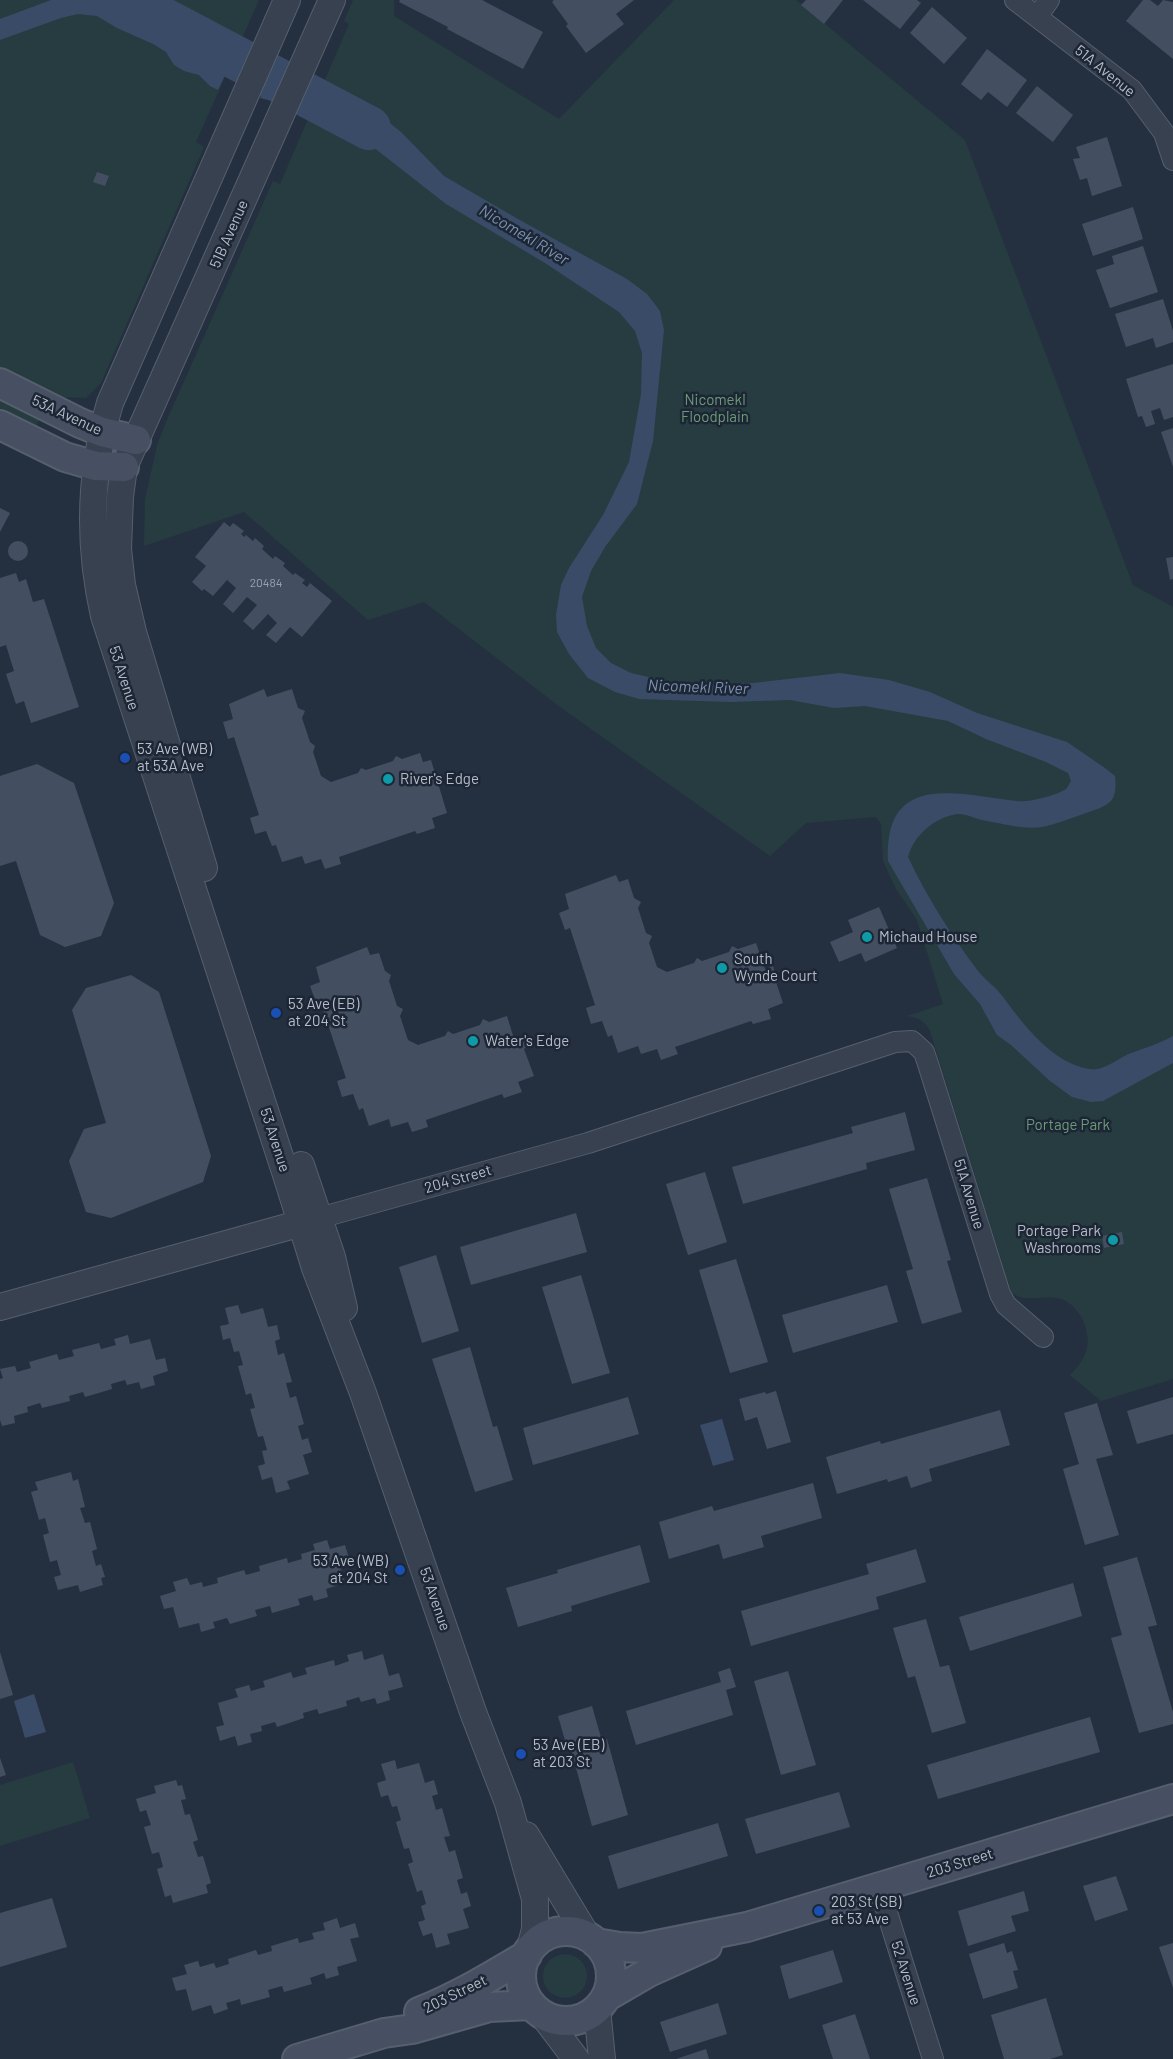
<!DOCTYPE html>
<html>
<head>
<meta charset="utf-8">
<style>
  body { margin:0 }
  canvas { display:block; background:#242f3f }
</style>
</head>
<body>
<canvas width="1173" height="2059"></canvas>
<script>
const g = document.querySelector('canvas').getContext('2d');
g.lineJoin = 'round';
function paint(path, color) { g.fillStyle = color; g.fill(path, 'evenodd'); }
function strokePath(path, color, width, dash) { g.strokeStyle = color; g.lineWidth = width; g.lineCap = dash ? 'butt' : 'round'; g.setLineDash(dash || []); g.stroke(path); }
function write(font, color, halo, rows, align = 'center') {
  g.font = font + ' Barlow,sans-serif'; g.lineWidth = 5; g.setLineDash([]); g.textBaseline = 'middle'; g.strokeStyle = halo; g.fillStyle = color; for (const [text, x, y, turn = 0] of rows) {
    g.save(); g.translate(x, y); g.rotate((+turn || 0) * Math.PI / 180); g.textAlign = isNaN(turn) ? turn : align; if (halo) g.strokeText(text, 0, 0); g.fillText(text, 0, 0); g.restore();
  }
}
paint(new Path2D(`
  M0,0H259L196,142L204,147L101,383L86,398L57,397L0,370Z
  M353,0H394V16L559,119L674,0H796L965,140L1133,585L1173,607V1379L1101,1401L1070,1375C1082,1363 1090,1351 1087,1334C1086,1326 1083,1319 1078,1312C1056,1283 1033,1309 1011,1292L930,1031C925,1021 919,1018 907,1016L943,1004L917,920L896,889L883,861L881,824L876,817L806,823L770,856L560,707L424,602L368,620L244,512L144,546L145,499L157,445L166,422L273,181L280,184L349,24L344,21Z
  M0,400L39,420L35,428L0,411Z
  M73,1762L90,1818L0,1846V1785Z
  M543 1976a22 22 0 1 1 44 0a22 22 0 1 1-44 0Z`), '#263c40');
paint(new Path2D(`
  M51,0H137L170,16L191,32L238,48L218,90L210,86L199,75L184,71L174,65L166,52L153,44L117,28L97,16L78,14L61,18L0,40V19Z
  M278,59L288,65L272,101L260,98Z
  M322,86L372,109L401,132L444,176L518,219L627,279L647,294L660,311L664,330L653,441L637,504L605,547L591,571L582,597L587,626L596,648L611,663L631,673L670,682L704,685L753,683L840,673L889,680L930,692L977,713L1067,742L1105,768L1115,776C1118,803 1109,805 1086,813C1071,818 1057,824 1042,827C1025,830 1004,824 987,821C978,820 966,813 957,814C934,818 914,835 908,857C927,897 951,935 978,971C985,980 996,987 1003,997C1024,1025 1052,1063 1089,1069C1103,1072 1118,1058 1131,1053C1145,1048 1159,1044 1173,1036V1063L1103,1101L1091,1102L1072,1097L1050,1081L1011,1045L997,1035L980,1004L954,974L888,861C884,770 959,795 1017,801C1027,803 1058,795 1066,789C1068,787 1069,784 1071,781L1068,773L1046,762L986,739L948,721L865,706L834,708L790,700L731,702L639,699L615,692L588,678L569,654L557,632L556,615L561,585L569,568L603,515L629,462L641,394L642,353L635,331L619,312L545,263L446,204L373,147L312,112Z
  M722,1419L734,1460L713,1466L700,1425Z
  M34,1694L46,1732L25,1738L14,1701Z`), '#3a4b68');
strokePath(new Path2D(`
  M115,0L136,5L369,128`), '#3a4b68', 44);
paint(new Path2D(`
  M400,0H482L543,32L523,69L447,29L448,27L399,2Z
  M554,0H634L616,14L624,24L586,53L566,26L568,24L552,2Z
  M806,0H843L824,24L801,5Z
  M863,0H917L921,3L900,29Z
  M1143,0H1150L1158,6L1163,0L1173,2V59L1126,21Z
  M932,7L967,38L944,64L910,33Z
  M987,49L1027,80L1007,107L988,92L981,100L961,84Z
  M1037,86L1073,115L1053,142L1016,113Z
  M1107,137L1122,186L1092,196L1087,178L1080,180L1073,159L1080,158L1076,147Z
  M97,172L109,176L105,186L93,182Z
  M1133,207L1143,239L1093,256L1082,224Z
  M1143,246L1158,292L1110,308L1096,270L1114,264L1112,256Z
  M1163,299L1173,331V342L1156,348L1153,338L1126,347L1115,314Z
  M1173,364V417L1164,420L1160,408L1151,411L1155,424L1146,427L1142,416L1138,417L1126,379Z
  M1173,428V467L1161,432Z
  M0,508L10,513L0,532Z
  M224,522L230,527L233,523L244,531L241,534L244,537L246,535L253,541L255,538L264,546L262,549L273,559L275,556L285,563L283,566L293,575L295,573L305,580L302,583L307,587L310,583L332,601L302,637L290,627L276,643L266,635L277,623L268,614L253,630L243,621L257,605L247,597L233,613L223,604L236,588L227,580L213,596L204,589L202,591L192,582L206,566L195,557Z
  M8 551a10 10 0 1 1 20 0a10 10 0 1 1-20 0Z
  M1173,557V579L1170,580L1166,558Z
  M16,573L19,582L26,579L33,602L44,599L79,707L31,723L24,701L16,704L6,674L14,671L6,645L0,647V578Z
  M264,689L267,697L292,689L298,708L305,711L302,718L310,742L315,746L313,752L321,776L331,782L358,773L361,768L366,770L393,761L396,756L402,759L420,753L423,762L431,760L447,813L432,818L435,828L417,834L415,831L339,857L341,864L325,869L321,859L305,864L302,856L282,862L276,845L272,846L266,831L255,834L250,818L259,815L234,737L228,739L223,722L233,719L229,704Z
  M37,764L74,783L114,903L101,936L65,947L40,935L16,861L0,866V776Z
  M616,875L619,882L628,879L634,898L641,902L638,908L646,933L652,936L649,943L657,967L667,972L694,963L697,958L702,961L729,952L732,946L738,949L756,943L765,969L773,966L775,974L774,976L783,1003L768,1009L771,1019L753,1024L751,1021L675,1047L678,1054L661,1060L657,1049L641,1054L638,1046L618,1053L612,1035L608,1037L602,1021L591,1024L586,1008L595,1005L570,928L565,930L559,913L569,909L565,894Z
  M879,907L897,948L865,962L861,953L839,962L830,942L853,932L848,920Z
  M367,947L370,955L379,953L385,971L391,975L389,981L397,1006L403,1009L400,1016L408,1040L418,1045L445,1036L448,1031L453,1034L480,1025L483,1019L489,1022L507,1016L515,1042L524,1039L526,1047L524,1049L534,1076L518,1082L522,1092L504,1098L502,1094L426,1120L428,1127L412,1132L408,1122L391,1127L389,1119L369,1126L363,1108L359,1110L353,1094L342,1097L337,1081L346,1078L320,1001L316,1002L310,986L320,982L316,967Z
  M131,975L159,992L211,1156L203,1182L111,1218L86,1212L69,1161L84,1129L106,1123L72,1010L86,988Z
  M905,1112L915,1150L866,1163L867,1169L743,1204L732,1167L853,1133L851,1127Z
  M705,1172L727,1242L688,1255L666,1184Z
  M927,1178L951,1260L947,1261L962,1312L922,1324L906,1271L913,1269L889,1189Z
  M576,1213L587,1252L471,1285L460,1247Z
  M1122,1232L1124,1244L1104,1248L1102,1236Z
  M436,1255L459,1331L422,1343L399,1267Z
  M736,1259L768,1362L730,1373L699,1270Z
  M581,1275L610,1373L572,1384L542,1287Z
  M887,1285L898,1322L793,1353L782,1315Z
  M238,1305L241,1314L263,1308L268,1327L277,1325L280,1339L275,1341L278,1355L284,1353L292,1382L286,1383L290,1398L296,1396L304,1424L298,1426L302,1440L308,1438L312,1452L303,1455L309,1474L287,1481L290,1489L276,1493L272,1477L262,1480L258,1466L265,1464L262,1451L267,1450L263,1436L258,1437L250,1409L255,1408L251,1393L246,1395L238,1366L243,1365L239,1351L234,1352L230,1338L223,1340L220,1326L229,1324L225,1308Z
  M128,1335L130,1344L150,1339L156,1360L165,1358L168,1371L153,1376L155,1385L141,1389L139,1382L127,1385L125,1380L111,1384L112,1389L85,1397L83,1392L69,1396L70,1401L42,1408L40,1403L27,1407L28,1412L14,1416L15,1423L2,1426L0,1420V1379L3,1378L0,1369L15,1366L17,1372L31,1368L29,1362L57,1354L59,1360L74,1356L72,1350L99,1343L101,1349L116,1345L114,1339Z
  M470,1347L493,1427L497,1426L513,1480L475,1492L432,1359Z
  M776,1391L791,1442L767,1449L757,1417L745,1421L739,1399L765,1392L766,1394Z
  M628,1397L639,1434L533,1465L523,1428Z
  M1173,1397V1434L1137,1444L1127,1411Z
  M1097,1403L1113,1455L1096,1459L1119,1535L1085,1545L1063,1469L1079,1464L1064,1413Z
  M1000,1410L1010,1445L929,1469L932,1481L911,1488L907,1476L888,1482L887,1479L837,1494L826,1457L880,1441L881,1444Z
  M71,1472L73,1481L78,1479L85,1507L80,1508L85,1523L90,1522L97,1549L92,1551L96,1566L101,1564L105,1577L101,1578L103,1585L80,1592L78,1585L58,1590L54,1577L61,1575L57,1560L50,1562L43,1535L49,1533L45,1518L39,1520L31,1492L38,1490L35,1482Z
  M813,1483L822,1518L761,1536L764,1547L723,1559L719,1544L669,1559L659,1522L712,1506L714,1511Z
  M327,1540L330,1549L345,1545L349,1558L339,1561L345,1583L326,1589L328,1597L314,1601L312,1595L298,1599L300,1605L272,1613L270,1606L255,1610L257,1616L230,1624L227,1618L213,1622L215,1628L201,1632L199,1623L179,1628L173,1607L164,1609L160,1596L176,1591L173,1582L187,1578L190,1585L202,1582L203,1587L218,1583L217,1578L244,1570L246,1575L260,1571L259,1566L287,1558L288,1563L302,1559L301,1554L315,1550L313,1544Z
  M640,1545L650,1582L571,1606L572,1611L518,1627L506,1588L558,1573L557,1570Z
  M916,1549L926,1582L876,1597L879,1609L751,1646L741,1611L869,1574L866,1564Z
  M1137,1557L1157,1625L1148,1627L1173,1712V1724L1139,1733L1111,1638L1122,1635L1103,1567Z
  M1073,1583L1082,1616L970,1651L959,1617Z
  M926,1619L940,1667L949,1665L966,1723L932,1733L915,1676L908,1678L893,1628Z
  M362,1651L364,1660L383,1654L389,1676L399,1673L403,1687L388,1691L390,1700L377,1704L375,1698L361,1702L359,1697L346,1701L347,1706L319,1714L317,1709L303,1713L304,1718L277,1727L275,1722L261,1726L262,1731L250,1734L252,1742L238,1746L235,1736L220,1741L216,1727L224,1725L218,1703L238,1697L235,1689L249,1685L251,1691L265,1687L263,1681L291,1672L293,1678L307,1674L305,1668L334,1660L335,1666L349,1661L347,1655Z
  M0,1652L13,1695L0,1699Z
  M730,1668L736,1687L726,1690L733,1715L636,1745L626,1711L721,1682L718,1672Z
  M788,1671L816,1765L781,1775L754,1681Z
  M592,1706L602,1741L607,1739L628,1815L592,1826L571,1750L568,1751L558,1716Z
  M1090,1717L1100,1752L938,1799L927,1765Z
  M0,1758L6,1775L0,1777Z
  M395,1760L397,1769L419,1763L425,1783L434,1780L438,1794L432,1796L436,1810L442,1808L450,1836L444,1837L449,1852L455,1850L463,1878L457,1880L461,1894L467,1892L471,1906L463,1909L469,1928L447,1934L450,1944L436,1948L432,1933L423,1936L418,1922L425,1920L421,1906L426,1904L422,1890L417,1892L408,1864L413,1862L409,1848L404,1849L396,1822L401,1820L397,1806L392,1807L388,1795L381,1797L377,1783L386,1780L381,1764Z
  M176,1780L178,1786L182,1785L186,1799L181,1800L185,1815L190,1814L198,1840L193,1842L198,1857L203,1856L211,1883L206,1885L208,1893L173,1903L171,1895L165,1897L157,1869L163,1867L159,1852L152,1854L144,1827L151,1825L146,1810L140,1812L136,1799L156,1793L154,1786Z
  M839,1792L850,1827L756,1854L745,1819Z
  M718,1823L728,1856L618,1889L608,1856Z
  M1116,1876L1128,1910L1095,1921L1083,1886Z
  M1024,1891L1029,1911L1011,1916L1016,1931L968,1946L958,1911Z
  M52,1898L67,1947L0,1967V1913Z
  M337,1918L340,1928L355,1923L359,1937L350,1939L357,1961L337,1967L339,1975L326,1979L324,1973L310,1978L312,1984L284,1992L282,1986L268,1990L270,1997L241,2005L240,1999L226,2003L228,2009L214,2014L211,2005L192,2011L186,1989L176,1991L172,1978L187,1974L184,1965L198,1961L200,1967L214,1963L216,1968L229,1964L228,1959L256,1950L258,1955L272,1951L271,1946L298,1938L299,1943L314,1939L312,1933L325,1930L323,1923Z
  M1004,1943L1007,1953L1012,1951L1018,1970L1013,1971L1018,1988L983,1999L969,1954Z
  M1173,1943V1988L1159,1947Z
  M833,1950L843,1982L789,1999L780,1966Z
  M1046,1998L1063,2055L1050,2059H1004L991,2015Z
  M718,2003L727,2034L670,2052L660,2022Z
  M855,2014L870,2059H833L822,2025Z
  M706,2049L709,2059H676Z`), '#434f61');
const minor = new Path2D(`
  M1015,0L1132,90L1164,133L1173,160
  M1037,17L1049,0
  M319,1218L588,1143L895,1042L912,1041L924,1052L928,1064L1000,1294L1006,1305L1043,1337
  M879,1887L933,2059`);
const tertiary = new Path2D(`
  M287,0L110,403C89,474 88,545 104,616L288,1181L315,1268L363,1393L473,1712L508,1803L535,1899V1929L530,1949
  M204,868L133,632L122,585L118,549L120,497L124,467L332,0
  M301,1165L332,1257L344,1308
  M0,1307L316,1219
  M526,1835L587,1936
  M597,2009L602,2059
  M542,2014L576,2059`);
const secondary = new Path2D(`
  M0,383L80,423L102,432L136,440
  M0,425L65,457L96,466L124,467
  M521 1976a45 45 0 1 1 90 0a45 45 0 1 1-90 0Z
  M596,1943L620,1947L642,1948L747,1927L1173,1799
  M606,1997L649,1972L707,1946
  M419,2012C457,1997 492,1976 527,1955
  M297,2059L384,2033L412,2029L489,2007L531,2005`);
strokePath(minor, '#565f6d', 22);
strokePath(tertiary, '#565f6d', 28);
strokePath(secondary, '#565f6d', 32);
strokePath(minor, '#38414f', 20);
strokePath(tertiary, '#38414f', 26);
strokePath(secondary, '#465062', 28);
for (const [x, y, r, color] of [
  [125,758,6,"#1a4fb4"],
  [388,779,6,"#0f9aa8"],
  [867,937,6,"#0f9aa8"],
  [722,968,6,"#0f9aa8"],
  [276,1013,6,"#1a4fb4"],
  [473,1041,6,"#0f9aa8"],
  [1113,1240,6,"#0f9aa8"],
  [400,1570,6,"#1a4fb4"],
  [521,1754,6,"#1a4fb4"],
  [819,1911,6,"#1a4fb4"]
]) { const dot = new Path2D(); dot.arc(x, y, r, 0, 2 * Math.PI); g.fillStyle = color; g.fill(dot); strokePath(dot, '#1d2634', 2); }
write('12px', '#98a1b0', null, [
  ["20484",266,583]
]);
write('15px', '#b5bcca', '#1d2634', [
  ["51A Avenue",1105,71,39],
  ["51B Avenue",229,234,-66],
  ["53A Avenue",67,415,25],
  ["53 Avenue",124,678,72],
  ["53 Avenue",275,1140,72],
  ["204 Street",458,1179,-16],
  ["51A Avenue",969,1194,73],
  ["53 Avenue",435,1599,71],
  ["203 Street",960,1863,-17],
  ["52 Avenue",906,1973,72],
  ["203 Street",455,1994,-26]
]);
write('15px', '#6c9b78', '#1d2634', [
  ["Nicomekl",715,400],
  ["Floodplain",715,417],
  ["Portage Park",1068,1125]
]);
write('15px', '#b5bcca', '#1d2634', [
  ["53 Ave (WB)",137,749],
  ["at 53A Ave",137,766],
  ["River's Edge",400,779],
  ["Michaud House",879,937],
  ["South",734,959],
  ["Wynde Court",734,976],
  ["53 Ave (EB)",288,1004],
  ["at 204 St",288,1021],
  ["Water's Edge",485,1041],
  ["Portage Park",1101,1231,"right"],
  ["Washrooms",1101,1248,"right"],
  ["53 Ave (WB)",388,1561,"right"],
  ["at 204 St",388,1578,"right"],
  ["53 Ave (EB)",533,1745],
  ["at 203 St",533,1762],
  ["203 St (SB)",831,1902],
  ["at 53 Ave",831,1919]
], 'left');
write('italic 16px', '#7c91b2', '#1d2634', [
  ["Nicomekl River",524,235,31],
  ["Nicomekl River",698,687,2]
]);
</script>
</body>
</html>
